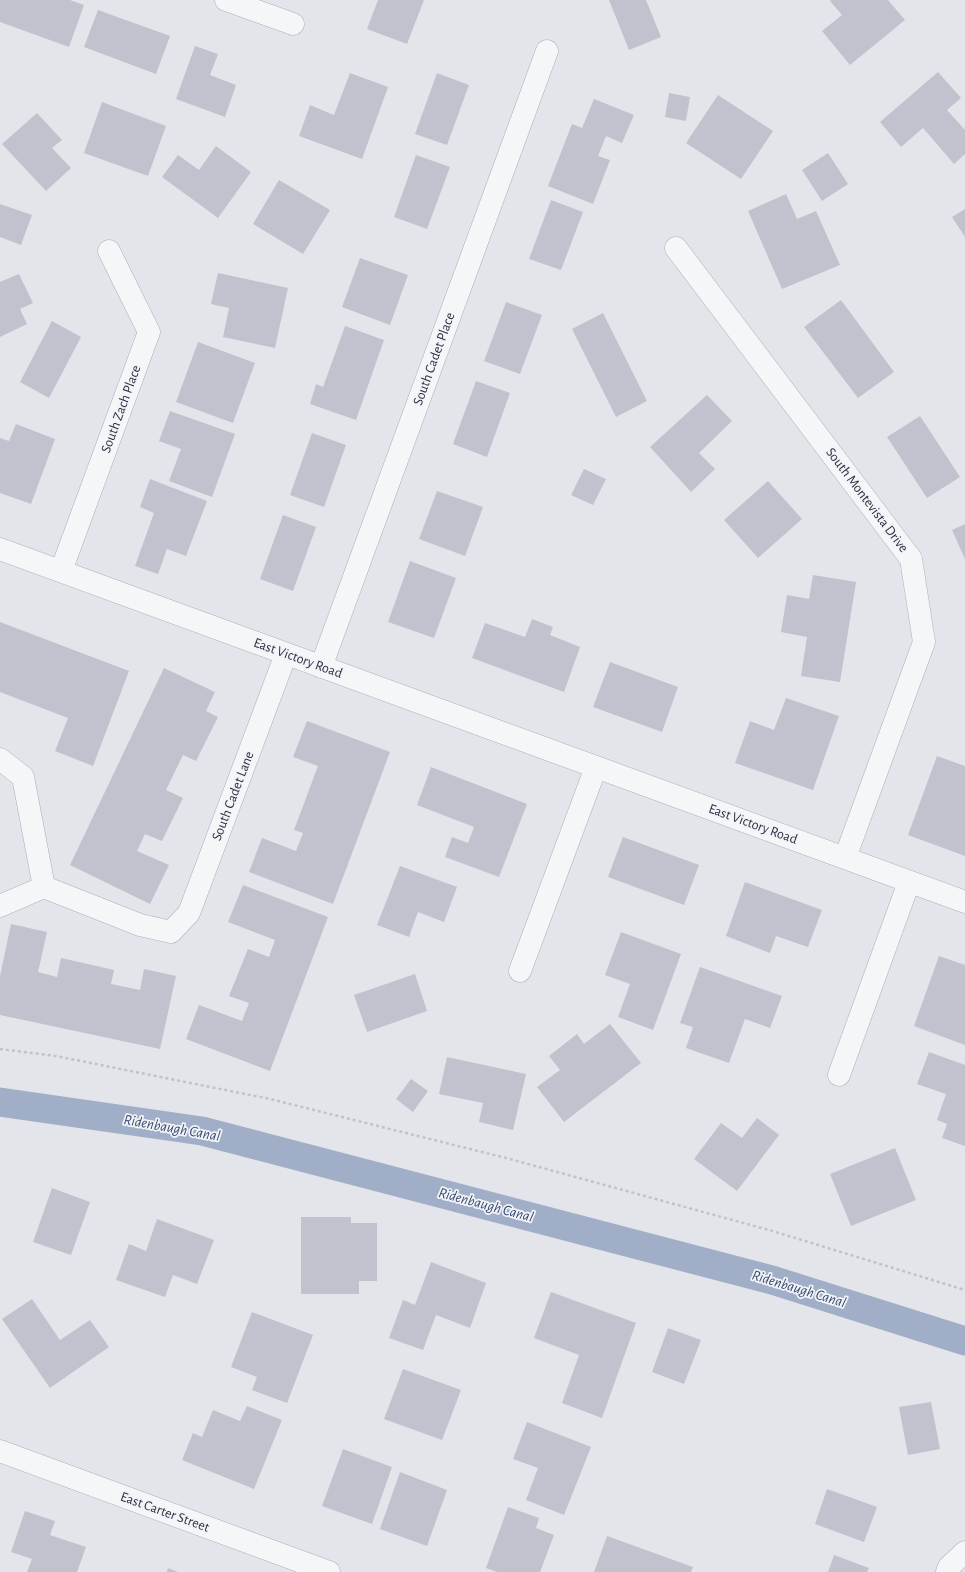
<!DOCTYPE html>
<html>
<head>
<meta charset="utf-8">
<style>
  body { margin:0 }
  canvas { display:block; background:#e3e5ea }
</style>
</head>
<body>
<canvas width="965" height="1572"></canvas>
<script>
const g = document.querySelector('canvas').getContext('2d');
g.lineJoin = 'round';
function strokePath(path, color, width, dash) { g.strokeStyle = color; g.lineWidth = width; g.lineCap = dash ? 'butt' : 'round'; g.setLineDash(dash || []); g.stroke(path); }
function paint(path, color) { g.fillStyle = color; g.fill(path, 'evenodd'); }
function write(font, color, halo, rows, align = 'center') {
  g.font = font + ' "Alegreya Sans",sans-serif'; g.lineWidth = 3.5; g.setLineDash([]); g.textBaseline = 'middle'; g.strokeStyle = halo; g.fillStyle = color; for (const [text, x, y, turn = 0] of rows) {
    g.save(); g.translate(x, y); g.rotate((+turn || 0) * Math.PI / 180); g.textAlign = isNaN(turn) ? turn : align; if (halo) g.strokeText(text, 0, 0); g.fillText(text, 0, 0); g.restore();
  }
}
strokePath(new Path2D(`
  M0,1102L202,1131L772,1280L965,1341`), '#a0aec7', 29);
paint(new Path2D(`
  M0,0H70L84,5L69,47L0,22Z
  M378,0H424L407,44L367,29Z
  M609,0H646L661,37L629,50Z
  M831,0H888L905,20L850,65L822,31L842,15L830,1Z
  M98,10L170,36L156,74L84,47Z
  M195,46L218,54L210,75L236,85L225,117L176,99Z
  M938,72L961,98L947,110L965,130V154L954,164L923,128L901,147L880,122Z
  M350,73L388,87L362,159L299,136L310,105L334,115Z
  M437,73L469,85L447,145L415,134Z
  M669,93L690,97L686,121L665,117Z
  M718,95L773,131L741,179L686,143Z
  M594,99L634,115L622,143L606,136L598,156L610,160L593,204L548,186L572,124L582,128Z
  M102,102L166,126L148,176L84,153Z
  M37,113L62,140L52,148L71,168L46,191L2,144Z
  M216,146L251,172L218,218L162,177L178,155L199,170Z
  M828,153L848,184L822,201L802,170Z
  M416,155L450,167L427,229L394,217Z
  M279,180L330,210L303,254L253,224Z
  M786,194L797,219L816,211L840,265L782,289L748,211Z
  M551,200L583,212L561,270L529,259Z
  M0,204L32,215L21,245L0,237Z
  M965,209V237L952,217Z
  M360,258L408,275L390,325L342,307Z
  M218,273L288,288L275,348L223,337L229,308L211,304Z
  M19,274L33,303L20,309L27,324L0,337V282Z
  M841,300L894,372L858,398L804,327Z
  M506,302L542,315L520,374L484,361Z
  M603,313L647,401L616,417L572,329Z
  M52,321L81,337L49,398L20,382Z
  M345,326L384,340L356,420L310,404L316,384L323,387Z
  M198,342L255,363L233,423L176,402Z
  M476,381L510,393L487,457L453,444Z
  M707,395L732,421L699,453L715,469L691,492L650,447Z
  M170,411L235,434L212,497L169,481L181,449L159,441Z
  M920,416L960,477L927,498L887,437Z
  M16,424L55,439L31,504L0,493V438L9,441Z
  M312,433L346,445L324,507L290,495Z
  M584,469L606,479L593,505L571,495Z
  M150,479L207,501L186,556L167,549L158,574L135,566L154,513L140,507Z
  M768,481L802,519L758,558L724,520Z
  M437,491L483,507L465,556L419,539Z
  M283,515L316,527L293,591L260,579Z
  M965,524V559L952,530Z
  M410,561L456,578L434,638L388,622Z
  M813,575L856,582L840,682L801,676L807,637L781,632L787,595L809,599Z
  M532,619L553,627L550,635L580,647L564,692L472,658L485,623L525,637Z
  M0,622L129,671L93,766L55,751L68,718L0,692Z
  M610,662L678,687L662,732L593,707Z
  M164,668L215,692L206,711L218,717L196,761L183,755L166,790L183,798L162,841L145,834L137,851L169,865L150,904L70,865Z
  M786,698L839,716L813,790L735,763L750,721L774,730Z
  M307,721L390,752L333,904L249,872L262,838L296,851L303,833L294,830L318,766L293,757Z
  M937,756L965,766V856L908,835Z
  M431,767L527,804L499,877L445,857L452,837L468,843L474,827L417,805Z
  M623,837L699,865L684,905L608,877Z
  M400,866L457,887L444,922L418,912L409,937L377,925Z
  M745,882L822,910L808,947L776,936L770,953L726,936Z
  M243,885L328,917L270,1071L186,1039L199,1005L242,1021L249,1003L229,996L248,949L269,957L275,940L228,922Z
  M11,924L47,932L38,972L57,977L61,958L114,970L111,984L140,990L144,969L176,976L160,1049L0,1015V976Z
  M621,932L681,954L653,1030L618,1017L630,984L605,975Z
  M939,956L965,965V1045L914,1026Z
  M700,967L782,996L770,1028L745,1019L729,1063L686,1048L693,1027L680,1023Z
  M415,974L427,1011L367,1032L354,995Z
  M610,1024L641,1063L564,1122L537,1087L560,1070L549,1056L577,1034L584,1044Z
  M929,1052L965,1065V1146L942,1138L947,1124L937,1120L946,1094L917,1084Z
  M447,1057L526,1074L513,1130L479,1122L483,1103L439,1094Z
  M411,1079L428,1091L413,1112L396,1099Z
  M757,1118L779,1135L737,1191L694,1159L721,1123L742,1138Z
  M895,1148L916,1200L851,1226L830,1174Z
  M52,1188L90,1202L71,1255L33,1242Z
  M301,1217H351V1223H377V1281H359V1294H301Z
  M157,1219L214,1240L197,1284L173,1275L165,1297L116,1280L129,1244L146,1251Z
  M431,1262L486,1283L470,1328L436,1315L423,1350L389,1338L403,1300L415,1305Z
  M551,1292L636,1323L602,1418L562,1403L579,1355L534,1338Z
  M32,1299L60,1340L90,1320L109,1347L50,1388L2,1319Z
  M252,1312L313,1335L287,1403L252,1390L257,1377L231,1367Z
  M668,1328L701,1340L684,1384L652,1372Z
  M403,1369L461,1390L442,1440L384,1419Z
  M931,1402L940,1449L908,1455L899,1407Z
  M247,1406L282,1420L254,1489L182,1460L193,1433L202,1437L213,1410L240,1421Z
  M527,1422L591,1447L564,1515L526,1500L538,1468L513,1459Z
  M343,1449L392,1467L372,1524L322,1506Z
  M400,1472L447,1490L427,1546L380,1529Z
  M827,1489L877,1507L864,1542L815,1524Z
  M508,1507L539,1518L536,1528L554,1535L540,1572H497L486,1568Z
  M25,1511L55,1521L50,1535L86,1547L77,1572H27L32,1559L11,1552Z
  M607,1536L693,1567L691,1572H594Z
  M834,1555L869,1568L867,1572H828Z
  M168,1568L178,1572H167Z`), '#c0c3cd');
const minor = new Path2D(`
  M226,0L293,24
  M676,248L911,559L924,642L845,858
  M0,549L965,902
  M61,571L149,332L109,251
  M321,667L547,51
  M0,759L23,777L44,887
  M0,906L44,887L140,925L171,932L189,913L286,654
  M520,971L596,767
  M839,1075L909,882
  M0,1451L329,1572
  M947,1572L949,1567L965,1552`);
strokePath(minor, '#acafb7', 23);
strokePath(new Path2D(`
  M0,1049L56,1056L270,1099L506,1158L769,1230L965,1290`), '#c1c3c8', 2.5, [3, 3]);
strokePath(minor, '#f5f6f8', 22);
write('14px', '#2c3041', '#f2f4f7', [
  ["South Cadet Place",434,359,-70],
  ["South Zach Place",121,409,-70],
  ["South Montevista Drive",867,500,53],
  ["East Victory Road",298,658,20],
  ["South Cadet Lane",233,796,-69],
  ["East Victory Road",753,824,20],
  ["East Carter Street",165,1512,20]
]);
write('italic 15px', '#384a73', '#f2f4f7', [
  ["Ridenbaugh Canal",172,1128,10],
  ["Ridenbaugh Canal",486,1205,15],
  ["Ridenbaugh Canal",799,1289,17]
]);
</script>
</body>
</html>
